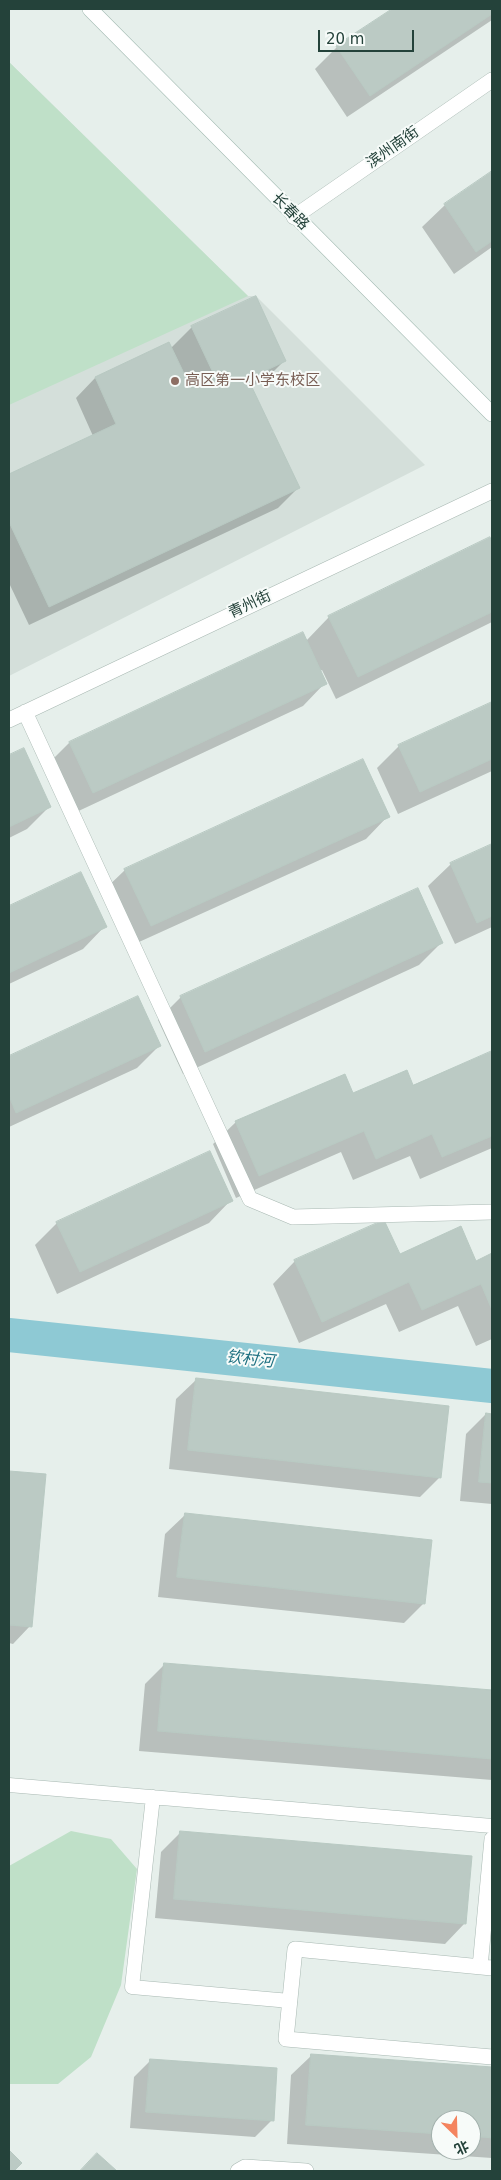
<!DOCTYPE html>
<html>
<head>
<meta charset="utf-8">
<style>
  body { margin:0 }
  #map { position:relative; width:501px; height:2180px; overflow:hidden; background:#e6efeb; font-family:"DejaVu Sans","Noto Sans SC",sans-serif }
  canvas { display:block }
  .frame { position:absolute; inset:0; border:10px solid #24423a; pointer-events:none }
  .north { position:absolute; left:431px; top:2110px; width:50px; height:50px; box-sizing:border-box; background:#f7fbf9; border:1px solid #a3b1ad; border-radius:50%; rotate:156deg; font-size:14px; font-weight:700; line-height:20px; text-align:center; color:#24423a }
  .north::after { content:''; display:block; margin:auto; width:18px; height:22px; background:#f4845f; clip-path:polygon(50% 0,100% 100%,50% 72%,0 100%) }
  .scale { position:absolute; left:318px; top:30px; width:96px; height:22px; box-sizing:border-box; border:2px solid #24423a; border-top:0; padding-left:6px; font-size:15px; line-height:18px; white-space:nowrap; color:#24423a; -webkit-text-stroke:4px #f7fbf9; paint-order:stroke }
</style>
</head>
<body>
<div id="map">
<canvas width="501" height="2180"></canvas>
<div class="frame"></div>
<div class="north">北</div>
<div class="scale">20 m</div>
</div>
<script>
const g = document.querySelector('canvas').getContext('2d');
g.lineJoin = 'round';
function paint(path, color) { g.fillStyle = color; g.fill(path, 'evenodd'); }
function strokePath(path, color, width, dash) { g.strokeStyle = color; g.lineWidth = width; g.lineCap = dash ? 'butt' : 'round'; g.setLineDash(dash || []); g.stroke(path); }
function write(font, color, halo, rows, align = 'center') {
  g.font = font + ' "DejaVu Sans","Noto Sans SC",sans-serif'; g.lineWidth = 4; g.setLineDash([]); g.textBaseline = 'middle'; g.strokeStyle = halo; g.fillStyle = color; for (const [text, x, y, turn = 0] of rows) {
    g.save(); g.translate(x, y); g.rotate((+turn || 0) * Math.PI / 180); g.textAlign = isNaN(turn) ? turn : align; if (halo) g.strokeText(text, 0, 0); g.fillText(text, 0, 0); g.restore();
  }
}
paint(new Path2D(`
  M9,62L248,296H256L425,465L9,676Z`), '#d4dfda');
paint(new Path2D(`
  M9,62L248,296L9,405Z
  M71,1831L111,1839L137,1869L121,1985L91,2057L58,2084H9V1866Z`), '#bfe0c8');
paint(new Path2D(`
  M394,9H492V20L347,117L315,69L337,47Z
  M492,173V247L454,274L422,227L445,205Z
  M192,327L285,360L265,380L250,387L298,488L278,508L29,625L9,583V475L93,436L76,398L95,378L168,344L171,348Z
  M489,539L492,545V622L336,699L322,670L320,671L325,683L303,706L70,815L47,765L69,743L306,641L329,617Z
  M492,703V771L398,814L377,768L399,746Z
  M23,750L50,806L27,829L9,838V757Z
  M388,816L366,839L128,947L102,892L125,870Z
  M492,845V927L455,944L428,886L451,864Z
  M80,874L105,926L83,949L9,984V908Z
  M441,943L419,965L183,1074L158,1020L181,997Z
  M137,998L159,1046L137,1068L9,1127V1057Z
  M492,1052V1148L420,1179L410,1156L353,1180L341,1152L236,1198L213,1144L236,1122L412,1086Z
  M231,1200L209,1223L57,1294L35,1245L57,1223Z
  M399,1255L475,1262L492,1255V1339L476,1346L458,1306L399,1332L386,1304L299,1343L273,1284L295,1261Z
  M196,1380L440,1477L420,1497L169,1469L176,1399Z
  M486,1414L492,1415V1504L460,1501L466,1434Z
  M9,1473L44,1476L30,1626L13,1644L9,1643Z
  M185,1515L424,1603L404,1623L158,1597L165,1534Z
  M165,1664L492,1691V1780L139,1751L145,1684Z
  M181,1832L471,1857L464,1924L445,1944L155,1918L161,1852Z
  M311,2056L492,2068V2158L287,2144L291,2075ZM441,2120H471V2150H441Z
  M151,2060L272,2120L255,2137L130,2128L134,2077Z`), '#0003');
strokePath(new Path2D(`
  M9,1335L492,1386`), '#8ec9d4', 34);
const building = new Path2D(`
  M392,9H492V14L370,96L336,46Z
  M492,171V241L476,252L444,204Z
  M256,296L286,361L248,379L300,488L49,607L9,522V474L116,424L95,377L169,342L191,388L215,377L191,326Z
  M490,537L492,543V612L358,677L328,616Z
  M303,632L327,684L93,793L69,742Z
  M492,702V759L420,792L398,745Z
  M24,748L51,807L9,827V755Z
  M363,759L390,817L151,926L124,869Z
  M492,844V916L477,923L450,863Z
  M81,872L107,927L9,973V906Z
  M418,888L443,943L205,1052L180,996Z
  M138,996L161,1046L16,1113L9,1096V1056Z
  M492,1051V1136L442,1157L432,1134L376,1159L364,1131L259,1176L235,1121L345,1074L353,1093L407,1070L413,1085Z
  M210,1151L233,1201L80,1272L56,1222Z
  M384,1220L400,1254L461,1226L476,1261L492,1253V1310L481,1284L422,1310L409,1282L322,1322L294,1260Z
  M196,1378L449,1406L441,1478L188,1450Z
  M486,1413L492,1414V1483L479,1482Z
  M9,1471L46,1474L32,1627L9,1625Z
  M185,1513L432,1540L425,1604L177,1577Z
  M164,1663L492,1690V1759L158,1731Z
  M180,1831L472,1856L466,1924L174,1899Z
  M311,2054L492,2067V2138L471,2136V2120H441V2134L306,2125Z
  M150,2059L277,2068L274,2121L146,2112Z
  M9,2150L22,2163L14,2171H9Z
  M97,2153L117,2171H80Z`);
paint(building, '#bbcac4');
strokePath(building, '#b8c9c2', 1);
const lane = new Path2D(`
  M9,1785L492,1826
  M153,1797L132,1987L290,2001`);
const street = new Path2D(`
  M294,217L492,80
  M25,712L250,1199L293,1217L492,1212
  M9,720L492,491
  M480,1967L492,1839
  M492,1968L295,1949L286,2039L492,2057
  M238,2171L245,2167L306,2171`);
const secondary = new Path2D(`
  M90,9L492,414`);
strokePath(lane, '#a8b8b2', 15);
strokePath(street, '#a8b8b2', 16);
strokePath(secondary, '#a4bbb3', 16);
strokePath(lane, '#fff', 14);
strokePath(street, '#fff', 15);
strokePath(secondary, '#fff', 15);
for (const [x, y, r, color] of [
  [175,381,5,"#8d6e63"]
]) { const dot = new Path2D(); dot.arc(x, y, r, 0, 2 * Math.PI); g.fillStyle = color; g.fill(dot); strokePath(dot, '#f7fbf9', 2); }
write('15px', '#24423a', '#f7fbf9', [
  ["滨州南街",393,148,-35],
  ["长春路",290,212,45],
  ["青州街",250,605,-25]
]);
write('15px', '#785e54', '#f7fbf9', [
  ["高区第一小学东校区",185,381]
], 'left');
write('italic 16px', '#1c6f80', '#f7fbf9', [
  ["钦村河",250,1360,6]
]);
</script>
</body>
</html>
